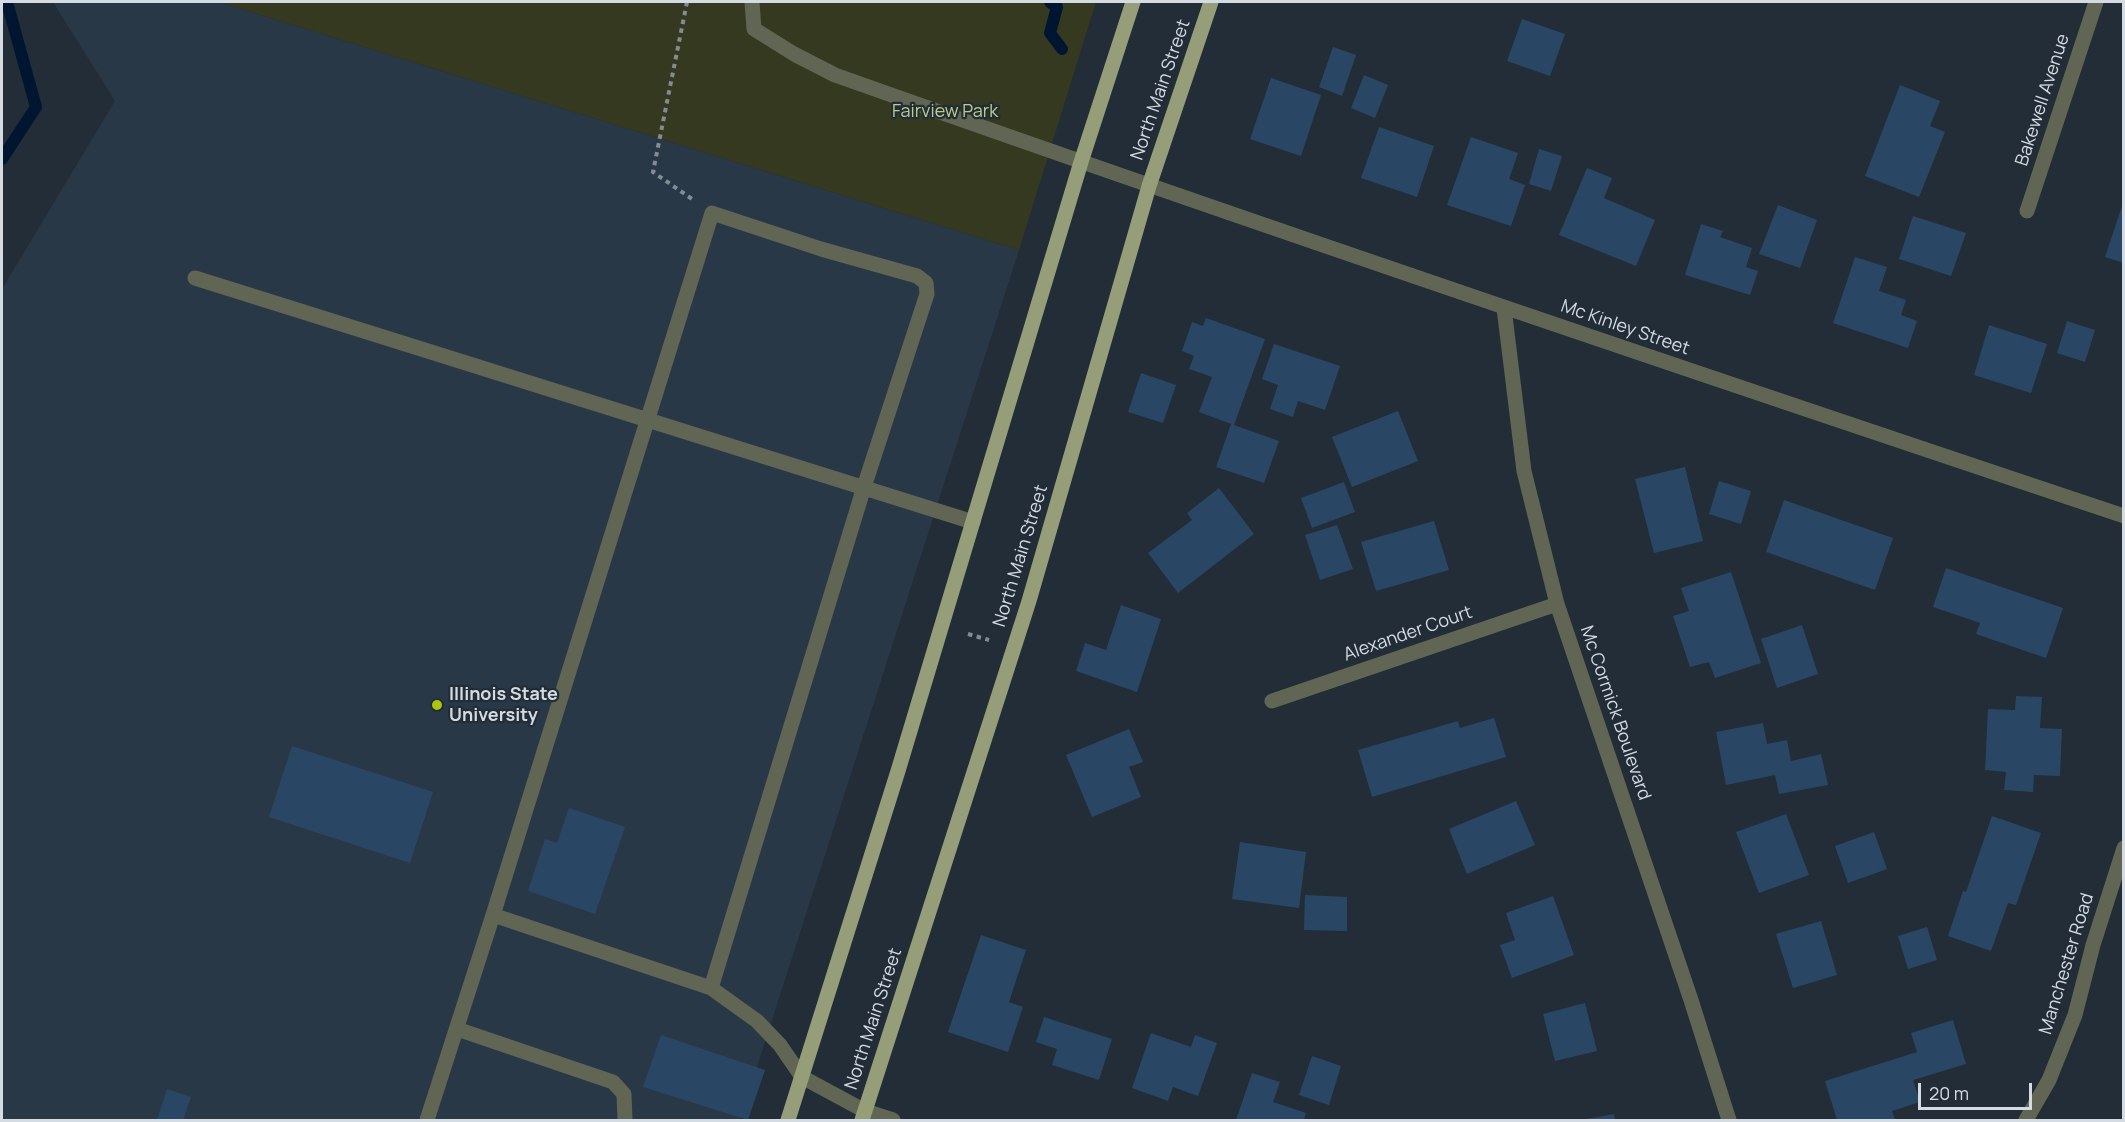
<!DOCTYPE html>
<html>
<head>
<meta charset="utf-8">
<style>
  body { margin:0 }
  #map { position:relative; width:2125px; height:1122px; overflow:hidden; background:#222d37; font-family:Manrope,sans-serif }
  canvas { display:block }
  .frame { position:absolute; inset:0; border:3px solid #d4dbe2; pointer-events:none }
  .scale { position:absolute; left:1918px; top:1083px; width:114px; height:27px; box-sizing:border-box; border:3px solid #d4dbe2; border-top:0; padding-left:8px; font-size:18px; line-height:21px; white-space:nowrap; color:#d4dbe2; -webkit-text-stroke:4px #222d37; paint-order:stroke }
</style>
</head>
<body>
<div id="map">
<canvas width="2125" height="1122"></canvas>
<div class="frame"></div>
<div class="scale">20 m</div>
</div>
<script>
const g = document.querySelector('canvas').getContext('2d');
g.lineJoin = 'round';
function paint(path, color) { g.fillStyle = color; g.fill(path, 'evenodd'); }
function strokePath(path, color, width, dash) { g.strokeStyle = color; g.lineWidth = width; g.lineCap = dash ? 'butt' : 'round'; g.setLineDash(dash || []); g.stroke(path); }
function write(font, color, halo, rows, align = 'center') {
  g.font = font + ' Manrope,sans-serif'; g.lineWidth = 4.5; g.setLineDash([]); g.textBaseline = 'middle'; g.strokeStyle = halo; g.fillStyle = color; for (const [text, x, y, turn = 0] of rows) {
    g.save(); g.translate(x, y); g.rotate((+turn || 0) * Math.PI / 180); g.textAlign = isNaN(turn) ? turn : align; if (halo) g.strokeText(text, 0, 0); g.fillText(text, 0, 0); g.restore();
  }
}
paint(new Path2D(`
  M53,2H219L1019,250L740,1120H2V289L115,101Z`), '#293847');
paint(new Path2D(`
  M219,2H1096L1019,250Z`), '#34391f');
strokePath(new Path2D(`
  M1050,2L1057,7L1050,33L1062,49
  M2,159L36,107L7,2`), '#001630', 12);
paint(new Path2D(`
  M1522,19L1565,34L1550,76L1507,61Z
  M1333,47L1356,55L1342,96L1319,87Z
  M1364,75L1388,85L1375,118L1351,108Z
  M1271,78L1321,95L1301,156L1250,139Z
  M1900,85L1940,101L1930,126L1945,132L1919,197L1865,176Z
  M1379,127L1434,146L1417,197L1361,178Z
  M1471,137L1518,153L1509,179L1525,185L1511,226L1447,205Z
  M1539,149L1562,156L1551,191L1529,184Z
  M1587,168L1612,178L1604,198L1655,220L1636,266L1559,235Z
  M2123,203H2124V263L2105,257Z
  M1778,205L1817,220L1800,268L1759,254Z
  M1913,216L1966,233L1951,276L1899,259Z
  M1701,224L1723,231L1720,237L1752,248L1746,267L1758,271L1750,295L1685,275Z
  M1855,257L1887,267L1879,291L1906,300L1901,315L1917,321L1908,348L1833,323Z
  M1206,318L1265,339L1234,425L1279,441L1264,483L1216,467L1231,424L1199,412L1212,377L1189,369L1194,356L1182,351L1192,322L1203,326Z
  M2067,321L2095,330L2085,362L2057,353Z
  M1989,325L2047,344L2031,393L1974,375Z
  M1274,344L1340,366L1325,410L1298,401L1293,417L1270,409L1278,385L1262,379Z
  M1141,373L1176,385L1163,423L1128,412Z
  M1398,411L1418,461L1352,487L1332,437Z
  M1685,467L1703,541L1654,553L1635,479Z
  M1719,481L1751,491L1741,524L1709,514Z
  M1344,482L1355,512L1312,528L1301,498Z
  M1219,488L1254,534L1178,593L1148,553L1192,520L1187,513Z
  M1784,500L1893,538L1875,590L1766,552Z
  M1434,521L1449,570L1376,591L1361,542Z
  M1337,525L1353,569L1320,580L1305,535Z
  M1946,568L2063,608L2046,658L1976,634L1980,623L1933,607Z
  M1731,572L1761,663L1715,678L1709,662L1690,667L1673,616L1689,611L1681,588Z
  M1121,605L1161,619L1137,692L1076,671L1085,643L1106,650Z
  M1802,625L1818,674L1777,688L1761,639Z
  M2016,696L2042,697L2040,728L2062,729L2060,776L2034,775L2033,792L2004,790L2006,772L1985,770L1988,709L2015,710Z
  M1494,718L1506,757L1372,797L1358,750L1458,721L1460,728Z
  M1763,723L1767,744L1787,740L1791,761L1821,754L1828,785L1779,794L1775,775L1726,785L1716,732Z
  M1129,729L1143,762L1129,767L1141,797L1092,817L1066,755Z
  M292,746L433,792L410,863L269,817Z
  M1516,801L1535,845L1467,874L1449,829Z
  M569,808L625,827L595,914L528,891L545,839L557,843Z
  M1786,814L1809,875L1759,893L1736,832Z
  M1992,816L2041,833L2016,905L2008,903L1991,951L1948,936L1963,891L1966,892Z
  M1874,832L1887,869L1848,883L1835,846Z
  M1240,842L1306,852L1299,908L1232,899Z
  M1305,895L1347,897V931L1304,930Z
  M1553,896L1574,955L1512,978L1500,945L1515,940L1506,913Z
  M1821,921L1837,975L1793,988L1776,934Z
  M1927,927L1937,960L1908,969L1898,936Z
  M981,935L1026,950L1009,1002L1023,1007L1008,1052L948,1032Z
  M1585,1003L1597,1051L1555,1061L1543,1014Z
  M1044,1017L1112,1039L1099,1080L1052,1065L1057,1049L1036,1042Z
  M1953,1020L1966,1064L1913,1080L1920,1102L1892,1111L1895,1120H1837L1825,1081L1917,1052L1911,1033Z
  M1151,1033L1191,1047L1195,1035L1217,1043L1198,1096L1173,1087L1168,1101L1132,1088Z
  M661,1035L765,1070L748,1120L643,1087Z
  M1312,1056L1341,1066L1329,1105L1299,1095Z
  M1252,1073L1280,1082L1273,1102L1306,1113L1304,1120H1236Z
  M167,1089L191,1097L183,1120H157Z
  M1614,1114L1615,1120H1586V1119Z`), '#294764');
strokePath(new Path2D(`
  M687,2L653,172L692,199
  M968,634L989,640`), '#838c94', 4, [4.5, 4.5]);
strokePath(new Path2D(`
  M752,2L754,29L794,54L835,75C1263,227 1693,372 2124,516
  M2027,211L2096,2
  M195,278L973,522
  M1504,308L1524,471L1557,604L1691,1000L1729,1120
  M1272,701L1557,604
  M711,988L864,487L927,294L926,283L917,276L821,249L712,213L493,915L711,988L757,1021L780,1045L802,1077L865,1111L893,1120
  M457,1029L613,1082L624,1094L625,1120
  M427,1120L493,915
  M2026,1120L2049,1080L2075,1015L2093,945L2124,848`), '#616553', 15);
strokePath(new Path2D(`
  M788,1120L898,771L1081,162L1133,2
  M862,1120L1029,601L1149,186L1211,2`), '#959d79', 15);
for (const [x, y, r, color] of [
  [437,705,6,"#aec50a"]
]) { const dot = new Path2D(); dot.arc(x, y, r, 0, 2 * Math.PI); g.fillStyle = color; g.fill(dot); strokePath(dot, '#222d37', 2); }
write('18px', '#d4dbe2', '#222d37', [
  ["North Main Street",1161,90,-71],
  ["Bakewell Avenue",2043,100,-72],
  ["Mc Kinley Street",1625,328,19],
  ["North Main Street",1021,556,-73],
  ["Alexander Court",1408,634,-19],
  ["Mc Cormick Boulevard",1615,713,71],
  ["Manchester Road",2067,964,-73],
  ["North Main Street",874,1019,-72]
]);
write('18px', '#becc87', '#222d37', [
  ["Fairview Park",945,112]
]);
write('bold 18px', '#d4dbe2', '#222d37', [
  ["Illinois State",449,695],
  ["University",449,716]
], 'left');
</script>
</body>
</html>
